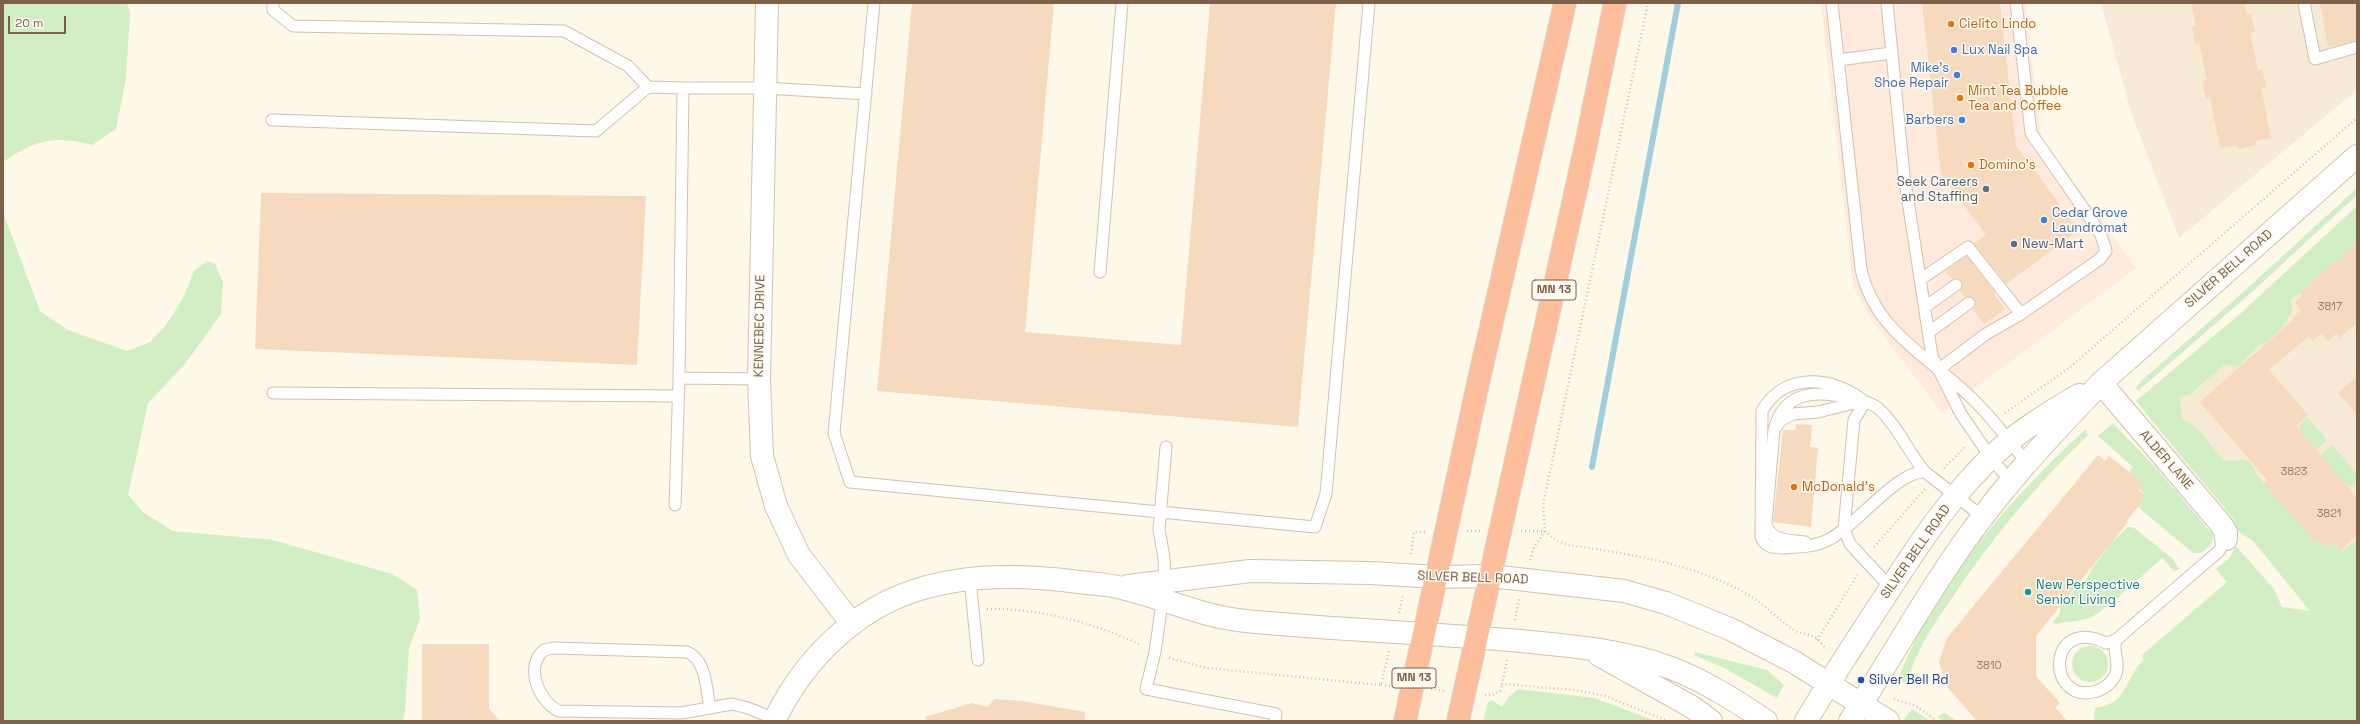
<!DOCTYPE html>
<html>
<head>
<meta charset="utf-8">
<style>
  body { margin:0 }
  #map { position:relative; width:2360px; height:724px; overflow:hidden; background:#fef8e9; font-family:"Space Grotesk",sans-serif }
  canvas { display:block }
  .frame { position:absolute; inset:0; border:4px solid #7c6049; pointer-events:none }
  .scale { position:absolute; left:8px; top:16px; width:58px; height:18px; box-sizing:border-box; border:2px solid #7c6049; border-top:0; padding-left:5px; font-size:12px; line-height:14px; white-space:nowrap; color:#7c6049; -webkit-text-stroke:3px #fffbf1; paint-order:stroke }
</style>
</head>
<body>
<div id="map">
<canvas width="2360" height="724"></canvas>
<div class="frame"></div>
<div class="scale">20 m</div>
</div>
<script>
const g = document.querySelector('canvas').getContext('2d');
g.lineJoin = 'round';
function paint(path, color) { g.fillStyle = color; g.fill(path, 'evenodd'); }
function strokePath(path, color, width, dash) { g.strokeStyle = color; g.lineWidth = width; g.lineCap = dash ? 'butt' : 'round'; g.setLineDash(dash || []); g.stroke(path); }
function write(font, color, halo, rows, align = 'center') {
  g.font = font + ' "Space Grotesk",sans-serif'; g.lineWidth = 3; g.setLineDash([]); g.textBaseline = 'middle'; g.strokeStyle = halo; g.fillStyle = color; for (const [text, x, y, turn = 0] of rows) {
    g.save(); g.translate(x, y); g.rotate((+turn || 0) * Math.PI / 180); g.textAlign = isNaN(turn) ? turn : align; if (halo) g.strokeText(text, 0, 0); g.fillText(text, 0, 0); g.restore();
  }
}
paint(new Path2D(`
  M2101,3H2357V90L2179,238L2131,112Z
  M2357,206V662L2185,462L2136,401L2240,314Z`), '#f7ebd7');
paint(new Path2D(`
  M1821,3H2025L2041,137L2136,268L1942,413L1870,318L1853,286Z`), '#ffeadc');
paint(new Path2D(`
  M3,3H127L130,13L126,78L116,129L92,145C54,135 35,140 3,162Z
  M2357,188V195L2252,292L2139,390L2135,389L2141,381L2241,294Z
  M2357,206V243L2338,259L2324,277L2321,273L2290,301L2293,310L2281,329L2263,345H2259L2238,366L2224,365L2189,395L2180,397L2182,420C2198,423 2212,447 2222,459C2232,464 2241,457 2250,462L2257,475L2316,542L2319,540L2326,548L2334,542L2342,551L2357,540V721H2094L2095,708C2130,704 2124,676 2144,660L2142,655L2227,582L2216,569L2229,558L2236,546L2274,589L2282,607L2310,611L2253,541L2239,532L2232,517L2136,401L2240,314Z
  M3,212L40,311L68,330L127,351L150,342L166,325L183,298L194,271L207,261L215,264L223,282L221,314L185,364L148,403L128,495L144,513L173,531L273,540L392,574L417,590L420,619L409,648L405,711L403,721H3Z
  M2306,418L2309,419L2327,440L2316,450L2298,428Z
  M2113,423L2158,470L2213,535L2212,544L2201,553H2193L2138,507L2146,496C2137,488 2136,477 2129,471L2133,467L2098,436Z
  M2086,429L2088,435C2037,484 1991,539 1952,598C1933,625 1915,652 1907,684L1897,680C1904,665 1910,650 1917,636C1954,563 2025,484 2086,429Z
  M2332,445L2357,474V481L2348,488L2325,468L2328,464L2321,455Z
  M2128,527H2133L2173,559L2179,569L2174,571L2162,558C2140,577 2119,599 2095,615C2084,623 2062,620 2056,625L2053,622L2060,613V606L2079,585L2087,579L2091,570L2111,543Z
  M2072 664a18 18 0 1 1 36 0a18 18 0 1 1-36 0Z
  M1695,652L1767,670L1784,685L1777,698L1724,668L1694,655Z
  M1518,689L1594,698L1656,721H1483L1488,702L1492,700L1502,707L1509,697Z
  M1912,709L1930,721H1906L1904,719Z
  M1945,713L1957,721H1943L1938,718L1941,714Z`), '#d2eec5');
strokePath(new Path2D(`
  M1592,467L1678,3`), '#a0cedd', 6);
paint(new Path2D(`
  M912,3H1054L1025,332L1181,345L1210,3H1336L1298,427L877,391Z
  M1922,3H2000L2016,146L2079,230L2006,284L1974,244L1986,235L1941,174Z
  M2191,3H2244L2247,15L2251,14L2255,32L2250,33L2258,70L2262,69L2266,87L2261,88L2271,138L2255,141L2256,145L2238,149L2237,145L2220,148L2210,98L2206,99L2202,81L2207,80L2199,43L2195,44L2192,26H2196Z
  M2320,3H2357V40L2328,47Z
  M261,193L646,196L637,365L255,349Z
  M2357,243V323L2339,338L2336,334L2328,341L2321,334L2313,341L2309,336L2269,370L2308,415L2296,426L2357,498V535L2341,550L2334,542L2326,548L2319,540L2316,543L2264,483L2267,480L2200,402L2294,319L2293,317L2301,310L2295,302L2302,296L2300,292Z
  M1967,256L1995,292L1994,294L2005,309L1984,324L1973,309L1976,303L1974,299L1969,296L1965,298L1960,291L1963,285L1961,281L1956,278L1952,279L1945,271Z
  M2357,376V414L2338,393Z
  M1796,424L1812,425L1810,447L1818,448L1811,527L1773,522L1783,430H1795Z
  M2098,455L2105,461L2109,456L2133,475L2143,484L2139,490L2146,496L2127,521L2128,522L2036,636V676L2060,703L2055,707L2067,721H1977L1947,687L1939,662L1947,638Z
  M422,644H489V709L500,721H422Z
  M995,699L1022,701L1085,712V721H926L925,717L972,703L987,707Z`), '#f6dabe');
const lane = new Path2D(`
  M273,3V10L293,26L564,31L628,66L648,87
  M874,3L834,433L850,482L1315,527L1326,494L1369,3
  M1832,3L1861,269C1874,328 1922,353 1963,390C1987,411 2007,438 2027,463
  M1887,3L1904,175L1932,356L1961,414L1991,458L2011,482
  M2304,3L2315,59L2357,47
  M1838,60L1892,53
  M272,120L596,131L648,87L683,88
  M1100,272L1122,3
  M1921,279L1968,247L2021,314
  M1925,307L1956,285
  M1929,332L1969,303
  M1938,370L1986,334L2021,314L2100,259L2106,251L2101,235L2090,218L2031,133L2016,3
  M679,378L683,88H765L866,94
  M273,393L678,396
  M1865,402L1854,420L1844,529L1850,544L1890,587
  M1774,430C1784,391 1815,390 1849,398C1859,400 1870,402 1878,408C1898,426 1908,452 1925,472C1897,470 1855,528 1826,541C1813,547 1798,547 1784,548C1774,548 1765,547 1761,537L1762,411C1784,371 1834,376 1865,402
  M1166,447L1159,529L1164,558L1165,582L1155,652L1146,689L1276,714L1275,721
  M1925,472L1983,517
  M675,505L679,378L759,379
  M1805,542C1789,540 1769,541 1766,523L1774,430L1781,420L1793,414L1818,412L1858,402
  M970,578L978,660
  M2116,640C2112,652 2121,664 2115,676C2110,685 2103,690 2093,692C2046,702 2047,615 2106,643L2116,640L2219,551L2226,539
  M710,708C706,690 707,660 687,652L554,648L544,650C524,667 539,702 559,711L681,713L732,704L748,708L775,719`);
const street = new Path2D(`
  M2101,383L2220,523L2226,532V539
  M774,721C792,684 819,649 852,624`);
const secondary = new Path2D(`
  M767,3L759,379L762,456L776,506L799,555L852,624C917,573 1001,572 1079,582C1093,584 1108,584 1122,588C1164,598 1202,617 1246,621C1337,630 1430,633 1521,641C1572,646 1623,650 1671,668C1705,681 1736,701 1766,721
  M1128,586L1250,571L1370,573L1437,577L1491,576L1624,591L1666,603L1730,629L1794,662L1888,721
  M1599,655L1692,707L1711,721
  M1806,721C1831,679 1857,639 1884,598C1918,545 1954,490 2001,448C2025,427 2052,411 2079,395
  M1850,721C1884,670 1914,616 1949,564C1992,498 2046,440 2101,383L2357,156`);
const highway = new Path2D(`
  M1405,721L1479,379L1565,3
  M1458,721L1585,149L1615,3`);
strokePath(lane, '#d3c1ad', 13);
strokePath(street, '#d3c1ad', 24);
strokePath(secondary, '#d6c2aa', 24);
strokePath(highway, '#ddd6d0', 24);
strokePath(new Path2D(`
  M2005,413L2069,368L2357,118
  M1944,468L1966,446
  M1467,531H1480
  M1521,531H1545L1557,541L1569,545C1628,554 1692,563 1745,593C1764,603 1777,619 1794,630C1800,634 1808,633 1814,637C1819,639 1823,646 1827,649
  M1874,547L1925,489
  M1411,554L1414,532H1426
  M1530,560L1534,547L1545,531L1543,505L1648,3
  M987,609C1039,608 1095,623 1141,645
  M1399,613L1403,595
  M1515,620L1519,599
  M1817,640L1858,574
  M1169,658L1207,668L1381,685L1389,651
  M1507,660L1502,684L1575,690L1605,696L1668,721
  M1381,685L1393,686
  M1431,689L1444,691
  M1485,695H1493L1500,691L1502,684
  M1894,699L1916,706L1937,721`), '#dcbda0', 2.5, [1, 3]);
strokePath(lane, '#fff', 11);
strokePath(street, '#fff', 22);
strokePath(secondary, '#fff', 22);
strokePath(highway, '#fdbe9b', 22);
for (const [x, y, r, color] of [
  [1951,24,4,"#e8710a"],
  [1954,50,4,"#3f7fe0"],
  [1957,75,4,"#3f7fe0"],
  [1960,98,4,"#e8710a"],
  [1962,120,4,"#3f7fe0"],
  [1971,165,4,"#e8710a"],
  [1986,189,4,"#5c6f8a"],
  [2044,220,4,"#3f7fe0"],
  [2014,244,4,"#5c6f8a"],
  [1794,487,4,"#e8710a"],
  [2028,592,4,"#0f9aa8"],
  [1861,680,4,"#1a4fb4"]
]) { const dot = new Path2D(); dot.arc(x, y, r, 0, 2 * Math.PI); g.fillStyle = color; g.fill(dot); strokePath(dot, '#fffbf1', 1.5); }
write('11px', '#9a7e66', null, [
  ["3817",2330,307],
  ["3823",2294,472],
  ["3821",2329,514],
  ["3810",1989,666]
]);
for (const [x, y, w] of [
  [1554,290,44],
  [1414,678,44]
]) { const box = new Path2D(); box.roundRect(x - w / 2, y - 10, w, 20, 3); g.fillStyle = '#fffbf1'; g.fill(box); strokePath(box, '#7c6049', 1); }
write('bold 12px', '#7c6049', null, [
  ["MN 13",1554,290],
  ["MN 13",1414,678]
]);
write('13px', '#c56008', '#fffbf1', [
  ["Cielito Lindo",1959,24],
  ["Mint Tea Bubble",1968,91],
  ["Tea and Coffee",1968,106],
  ["Domino's",1979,165],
  ["McDonald's",1802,487]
], 'left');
write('13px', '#366cbe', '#fffbf1', [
  ["Lux Nail Spa",1962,50],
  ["Mike's",1949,68,"right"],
  ["Shoe Repair",1949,83,"right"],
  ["Barbers",1954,120,"right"],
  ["Cedar Grove",2052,213],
  ["Laundromat",2052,228]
], 'left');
write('13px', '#4e5e75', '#fffbf1', [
  ["Seek Careers",1978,182],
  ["and Staffing",1978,197],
  ["New-Mart",2022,244,"left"]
], 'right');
write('13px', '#7c6049', '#fffbf1', [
  ["SILVER BELL ROAD",2229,269,-41],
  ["KENNEBEC DRIVE",760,326,-89],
  ["ALDER LANE",2166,460,49],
  ["SILVER BELL ROAD",1916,552,-55],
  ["SILVER BELL ROAD",1473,578,2]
]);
write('13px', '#0d838f', '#fffbf1', [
  ["New Perspective",2036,585],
  ["Senior Living",2036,600]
], 'left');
write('13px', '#164399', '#fffbf1', [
  ["Silver Bell Rd",1869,680]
], 'left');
</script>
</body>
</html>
